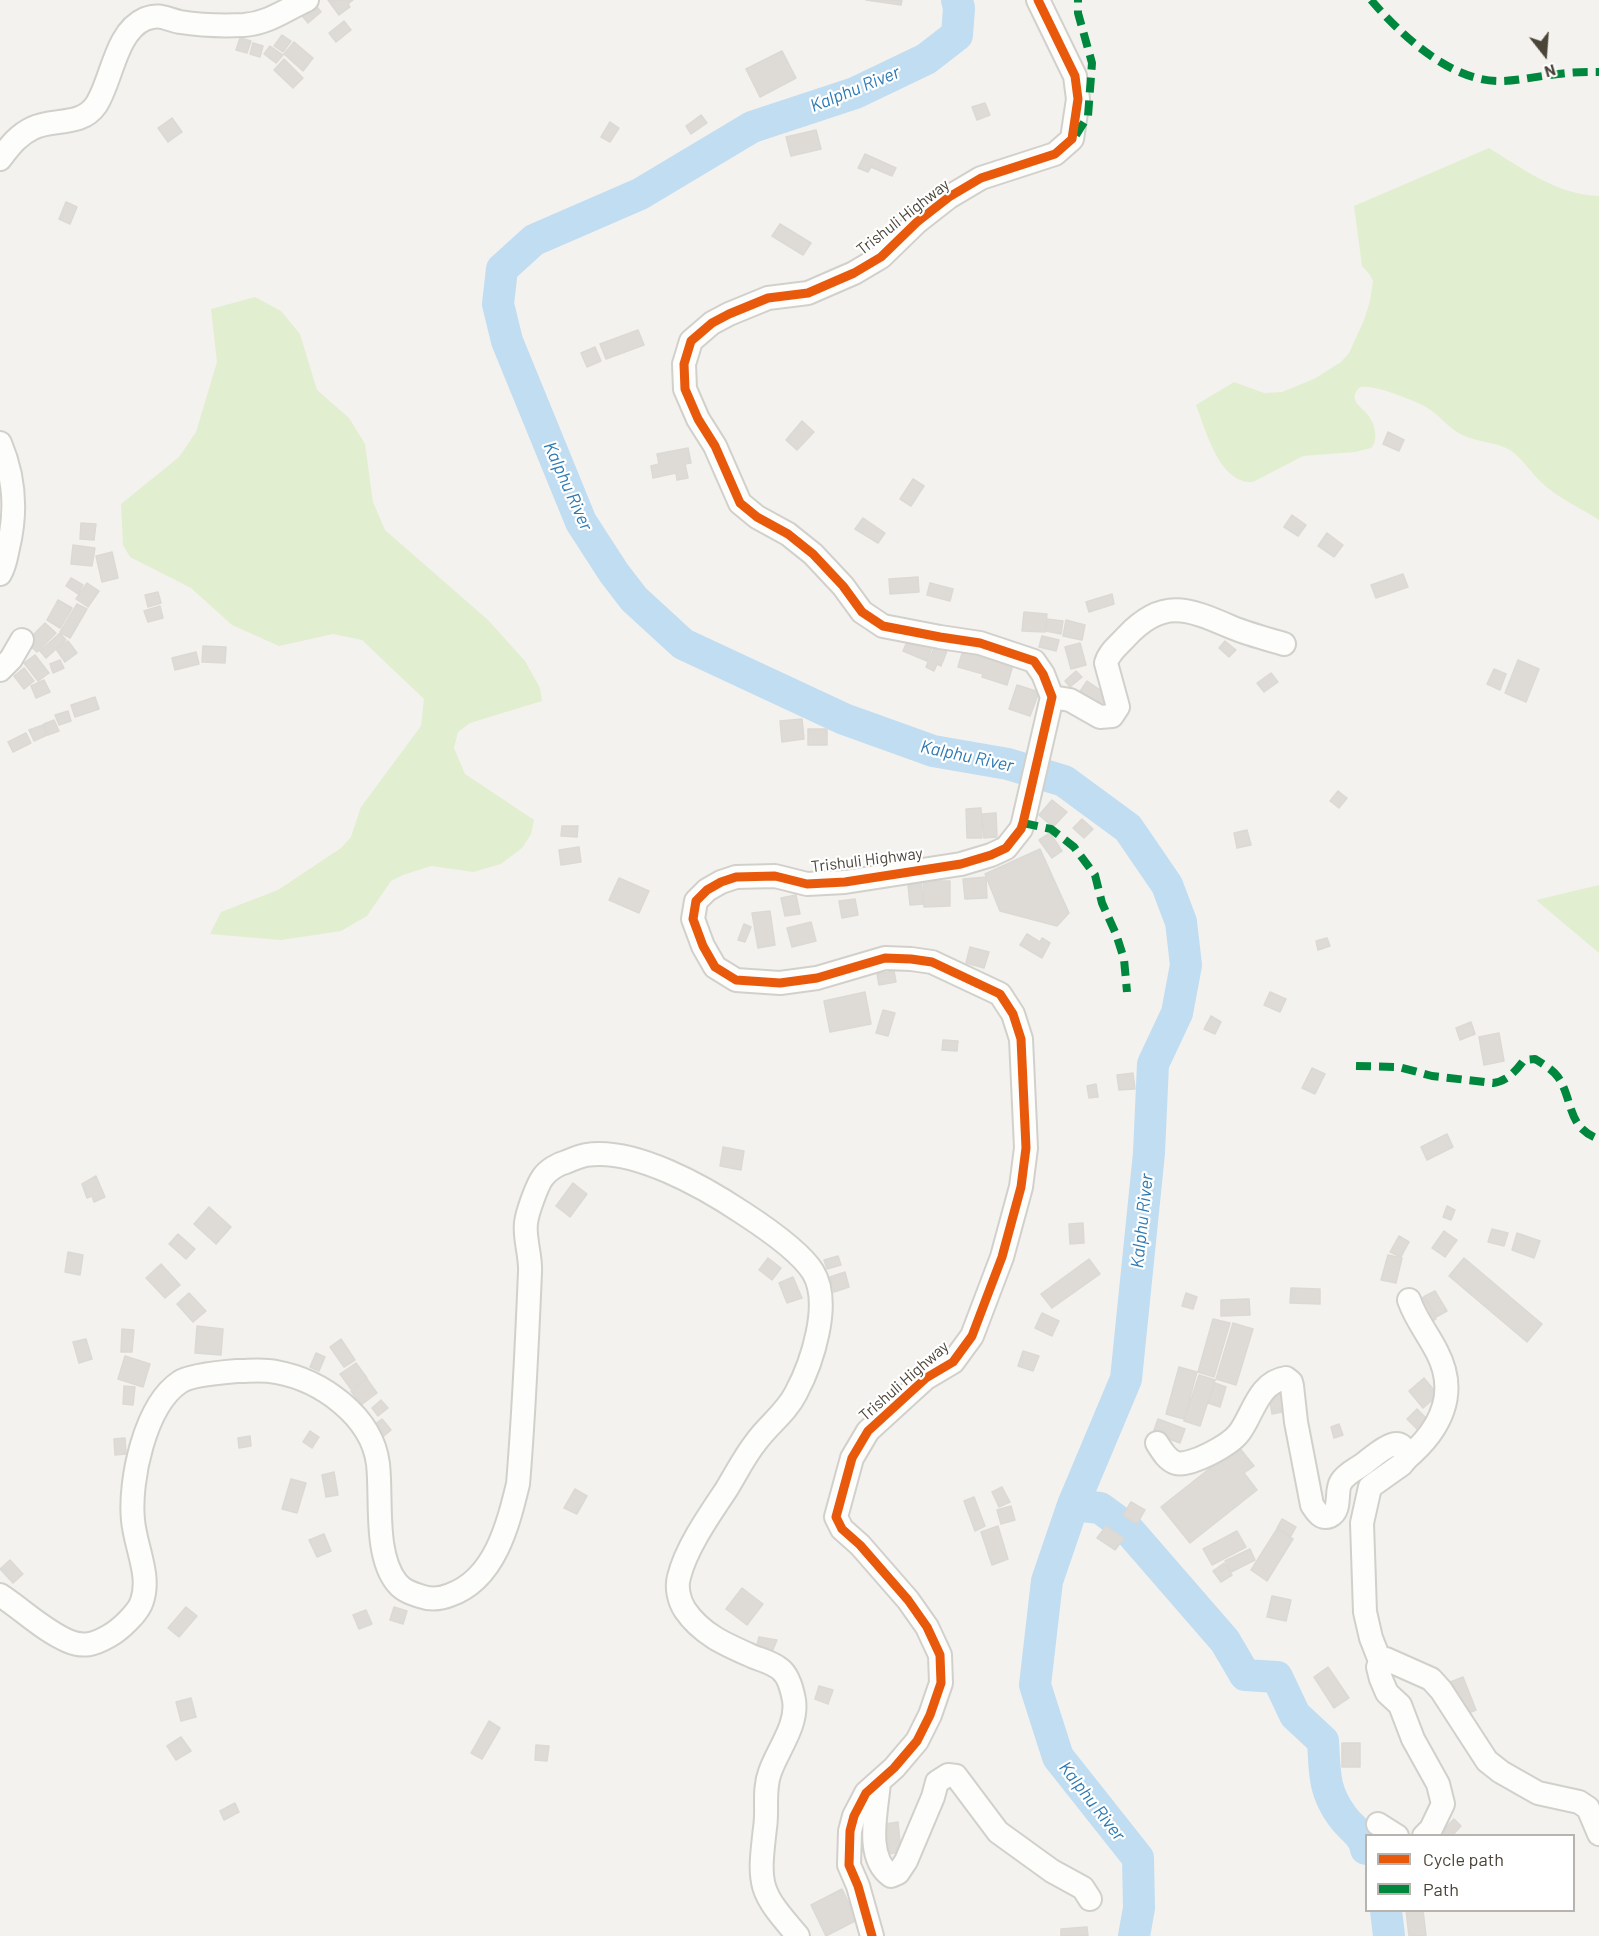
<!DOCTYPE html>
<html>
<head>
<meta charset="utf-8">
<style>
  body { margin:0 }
  #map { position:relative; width:1599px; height:1936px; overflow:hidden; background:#f4f2ee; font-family:Barlow,sans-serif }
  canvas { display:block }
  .legend { position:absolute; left:1365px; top:1834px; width:210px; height:78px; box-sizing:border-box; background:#fff; border:2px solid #b7b4b0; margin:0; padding:8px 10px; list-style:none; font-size:18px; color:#4b4439 }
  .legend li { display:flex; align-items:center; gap:12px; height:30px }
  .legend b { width:30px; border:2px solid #b7b4b0 }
  .north { position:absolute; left:1515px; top:24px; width:60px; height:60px; -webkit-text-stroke:4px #fff; paint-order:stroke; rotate:163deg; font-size:16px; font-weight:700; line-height:24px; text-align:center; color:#4b4439 }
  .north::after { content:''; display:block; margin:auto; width:21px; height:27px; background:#4b4439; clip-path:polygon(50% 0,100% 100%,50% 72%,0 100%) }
</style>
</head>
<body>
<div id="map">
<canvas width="1599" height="1936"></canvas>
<ul class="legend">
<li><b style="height:8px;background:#e8590c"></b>Cycle path</li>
<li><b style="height:8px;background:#00873e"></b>Path</li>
</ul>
<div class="north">N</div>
</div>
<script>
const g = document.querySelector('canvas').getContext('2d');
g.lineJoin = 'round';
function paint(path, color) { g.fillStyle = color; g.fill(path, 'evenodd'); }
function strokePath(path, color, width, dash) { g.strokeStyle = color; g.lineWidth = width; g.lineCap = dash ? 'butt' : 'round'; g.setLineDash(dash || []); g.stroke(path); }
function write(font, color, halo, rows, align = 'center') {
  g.font = font + ' Barlow,sans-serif'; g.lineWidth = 4.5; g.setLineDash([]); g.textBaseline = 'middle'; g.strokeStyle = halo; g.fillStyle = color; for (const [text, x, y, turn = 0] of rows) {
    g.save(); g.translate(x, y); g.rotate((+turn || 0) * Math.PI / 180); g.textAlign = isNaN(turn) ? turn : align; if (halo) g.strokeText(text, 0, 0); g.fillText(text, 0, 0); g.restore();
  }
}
paint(new Path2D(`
  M1489,148C1523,169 1558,195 1599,196V520C1581,508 1558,498 1542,483C1531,473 1523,459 1510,450C1496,442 1477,442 1462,435C1448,428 1440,415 1426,407C1417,402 1365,380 1358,389C1348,401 1363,408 1368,415C1375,424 1379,440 1371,448L1355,452L1303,456L1253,482C1219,484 1206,430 1196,405L1234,382L1264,393L1282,392L1314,379L1341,362L1349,353L1364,320L1370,301L1373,281L1370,275L1362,266L1354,206Z
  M255,297L281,311L300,334L317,390L349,418L365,444L373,502L385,530L488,620L525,661L540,688L542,701L470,723L458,732L454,748L465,774L534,820L531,834L522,848L501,864L473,872L431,866L403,875L391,881L367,916L341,931L281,940L210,934L221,912L278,890L341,848L351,837L361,807L421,726L424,699L362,640L333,634L279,646L232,625L191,588L130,557L123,545L121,504L179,457L196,432L217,362L211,309Z
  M1599,885V953L1536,900Z`), '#e1eecf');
strokePath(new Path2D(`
  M957,0L959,8L957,35L926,59L855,93L752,127L640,194L534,240L502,269L498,304L507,341L581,522L614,573L634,599L683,644L844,719L933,751L1008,764L1064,781L1128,828L1167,885L1181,922L1186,965L1177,1013L1153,1064L1149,1153L1126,1379L1073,1505L1047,1581L1035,1685L1058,1757L1138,1858L1139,1908L1134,1936
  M1073,1505L1100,1508L1126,1527L1225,1641L1245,1675L1277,1677L1295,1715L1323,1741C1325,1772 1323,1790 1342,1816C1351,1829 1363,1833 1366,1849
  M1386,1910L1389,1936`), '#c0ddf1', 32);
const building = new Path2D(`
  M328,0H353L348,4L350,7L339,15Z
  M866,0H902L901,5Z
  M312,1L321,12L308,23L299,12Z
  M344,21L351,30L336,42L329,33Z
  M282,35L291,41L283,52L274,46Z
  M240,38L251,41L247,53L236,50Z
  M294,42L313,58L303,71L284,54Z
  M253,43L263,46L260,57L250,54Z
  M270,46L283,55L276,63L264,54Z
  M782,51L796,78L760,97L746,69Z
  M284,59L303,78L293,88L274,70Z
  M985,103L990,115L977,120L972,107Z
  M701,115L707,123L691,134L686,126Z
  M172,118L182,132L168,142L158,128Z
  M610,122L619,128L610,142L601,137Z
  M816,130L821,149L791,156L786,137Z
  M865,154L896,168L892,176L871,167L868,172L858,168Z
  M66,202L77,207L70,224L59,219Z
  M780,224L811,243L803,255L772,236Z
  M638,330L644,345L606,359L600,344Z
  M595,347L601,361L587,367L581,353Z
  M802,421L814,432L797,450L786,440Z
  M1388,432L1404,440L1399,451L1383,444Z
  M688,448L691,463L685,464L688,478L677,480L676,473L653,478L651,466L659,464L657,454Z
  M913,479L924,486L911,506L900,499Z
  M1292,515L1306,525L1298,536L1284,527Z
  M863,518L885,533L878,543L855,529Z
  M81,523L96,524L94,540L80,539Z
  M1327,533L1343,545L1334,557L1318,546Z
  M73,545L95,548L92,566L71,564Z
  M112,552L118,578L102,582L96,556Z
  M1403,574L1408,587L1376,598L1371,585Z
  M918,577L919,592L890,594L889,579Z
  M71,578L83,585L78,594L66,586Z
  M87,583L99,591L88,607L76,599Z
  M930,583L953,589L950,601L927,595Z
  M158,592L161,603L148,607L145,595Z
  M1112,594L1114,604L1089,612L1086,602Z
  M58,600L72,608L60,628L47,620Z
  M77,604L87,609L70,638L60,632Z
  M160,606L163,618L148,622L144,611Z
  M1024,612L1047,614L1045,632L1022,631Z
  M1047,619L1063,621L1061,634L1046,631Z
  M1066,620L1085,625L1082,640L1063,636Z
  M45,623L56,633L37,652L26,642Z
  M60,633L66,640L46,658L40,651Z
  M910,635L933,645L927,661L903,651Z
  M1042,636L1059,640L1056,651L1039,647Z
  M68,641L77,653L65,662L56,649Z
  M1225,641L1236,650L1229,657L1219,648Z
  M1080,643L1086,665L1071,669L1065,647Z
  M203,646L226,647L225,663L202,662Z
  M935,646L947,651L941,666L937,664L934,671L926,667Z
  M964,647L1014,662L1007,685L982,677L983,674L958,667Z
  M196,652L199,664L175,670L172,658Z
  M35,655L49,673L38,681L24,663Z
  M60,660L64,668L53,673L50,664Z
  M1518,660L1539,669L1526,702L1505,693Z
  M24,668L34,681L24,689L14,676Z
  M1494,669L1506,674L1500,690L1487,684Z
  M1076,671L1082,677L1070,687L1065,681Z
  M1271,673L1278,682L1264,692L1257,683Z
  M44,680L50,692L36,698L31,686Z
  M1087,681L1109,696L1101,708L1079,693Z
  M1017,685L1039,692L1030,716L1009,709Z
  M95,697L99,709L75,717L71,705Z
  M68,711L71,721L59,725L55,715Z
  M802,719L804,739L782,742L780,721Z
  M54,720L59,731L48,735L44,724Z
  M43,725L47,735L34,741L29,730Z
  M808,729H827V745H808Z
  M26,733L31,743L13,752L8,742Z
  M1338,791L1347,798L1339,808L1330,801Z
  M1052,800L1067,812L1053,827L1039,815Z
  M981,808L982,838H967L966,809Z
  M996,813L997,837L984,838L982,814Z
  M1082,819L1093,829L1084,838L1073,828Z
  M562,826H578L577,837L561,836Z
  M1247,830L1251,845L1237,848L1234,833Z
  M1050,833L1062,851L1052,858L1039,840Z
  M579,847L581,862L561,865L559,850Z
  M1040,849L1069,913L1057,926L1000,911L985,874Z
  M986,877L987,898L965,899L963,879Z
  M619,878L649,891L639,913L609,900Z
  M923,881H950V906L924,907Z
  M921,883L923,904L910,905L908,885Z
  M796,895L800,914L785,916L781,898Z
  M855,899L858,915L842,918L839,901Z
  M770,911L775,945L758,948L752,913Z
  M811,922L816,941L792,947L787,928Z
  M744,924L751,927L745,942L738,940Z
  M1027,934L1040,942L1042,938L1050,943L1042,958L1020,945Z
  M1327,938L1330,946L1318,950L1316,941Z
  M970,947L989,952L984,968L966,963Z
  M894,971L896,982L879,985L877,974Z
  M865,992L871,1024L830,1032L824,1001Z
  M1270,992L1286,999L1280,1012L1264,1005Z
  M883,1010L895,1013L888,1036L876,1033Z
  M1211,1016L1221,1022L1215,1034L1204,1029Z
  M1471,1022L1475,1034L1460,1040L1456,1028Z
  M1499,1033L1504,1061L1484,1065L1479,1037Z
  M943,1040L958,1041L957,1051L942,1050Z
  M1312,1068L1325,1074L1315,1094L1302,1088Z
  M1133,1073L1135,1089L1119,1090L1117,1075Z
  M1096,1084L1098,1097L1089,1098L1087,1086Z
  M1447,1134L1453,1147L1427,1160L1421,1147Z
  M723,1147L744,1151L741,1170L720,1166Z
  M96,1176L105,1197L94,1202L92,1196L87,1198L82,1184Z
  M573,1183L587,1194L570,1217L556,1206Z
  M1447,1206L1455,1210L1451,1220L1443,1217Z
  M209,1207L231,1227L216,1244L194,1224Z
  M1083,1223L1084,1243L1070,1244L1069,1224Z
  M1492,1229L1508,1233L1504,1246L1488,1242Z
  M1444,1231L1457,1240L1445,1257L1432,1248Z
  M1517,1233L1540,1241L1534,1258L1512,1250Z
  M178,1234L195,1249L186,1259L169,1244Z
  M1399,1236L1409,1242L1401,1257L1390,1252Z
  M68,1252L83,1255L80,1275L65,1272Z
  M1388,1255L1402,1258L1396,1283L1381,1280Z
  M838,1256L841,1265L827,1269L824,1260Z
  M768,1258L781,1268L772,1280L759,1270Z
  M1464,1258L1542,1324L1527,1342L1449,1276Z
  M1089,1259L1100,1274L1052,1308L1041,1294Z
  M161,1264L180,1285L165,1298L146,1278Z
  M845,1272L849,1287L834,1292L830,1277Z
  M793,1277L802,1298L787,1303L779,1283Z
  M1291,1288L1320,1289V1304L1290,1303Z
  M1435,1291L1447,1311L1436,1317L1425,1296Z
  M189,1293L206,1311L193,1322L177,1304Z
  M1186,1293L1197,1297L1193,1309L1182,1306Z
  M1424,1297L1436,1319L1427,1324L1415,1302Z
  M1249,1299L1250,1315L1221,1316V1300Z
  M1042,1313L1059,1321L1052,1336L1035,1328Z
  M1213,1319L1230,1323L1214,1377L1198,1372Z
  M1233,1323L1253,1329L1236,1385L1216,1379Z
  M197,1326L223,1329L221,1355L195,1353Z
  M122,1329L134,1330L132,1352H121Z
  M86,1339L92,1359L79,1363L73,1342Z
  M341,1339L355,1360L344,1367L330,1347Z
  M1023,1351L1039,1356L1033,1371L1018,1366Z
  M316,1353L325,1357L319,1371L310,1367Z
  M125,1356L150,1364L143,1387L118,1379Z
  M356,1363L367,1378L351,1389L340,1374Z
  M1179,1367L1197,1372L1184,1419L1166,1414Z
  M1199,1375L1215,1380L1200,1426L1184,1421Z
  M1424,1378L1438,1395L1423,1408L1409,1391Z
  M367,1379L377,1393L361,1405L351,1391Z
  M1215,1383L1226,1387L1220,1407L1208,1403Z
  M124,1386L135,1387L133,1405L123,1404Z
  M1285,1394L1287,1411L1272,1414L1269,1395Z
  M381,1400L388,1408L378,1416L372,1408Z
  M1417,1409L1429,1421L1419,1431L1407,1419Z
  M382,1419L391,1430L378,1441L368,1429Z
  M1158,1419L1185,1429L1180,1443L1153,1433Z
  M1339,1424L1343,1435L1334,1438L1331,1427Z
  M310,1431L319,1437L312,1448L303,1442Z
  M250,1436L251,1446L239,1448L238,1438Z
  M125,1438L126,1454L115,1455L114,1439Z
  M1238,1446L1254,1466L1244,1473L1257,1490L1190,1543L1161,1507Z
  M334,1472L338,1495L326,1497L322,1475Z
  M291,1479L306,1483L297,1513L282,1509Z
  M1002,1487L1010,1502L999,1507L992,1492Z
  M575,1489L587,1496L577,1514L564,1508Z
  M974,1497L985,1526L975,1531L964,1501Z
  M1131,1502L1145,1510L1137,1524L1123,1515Z
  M1011,1506L1015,1520L1001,1524L997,1510Z
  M1282,1519L1296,1527L1291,1536L1277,1528Z
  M998,1526L1008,1559L992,1565L981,1532Z
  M1106,1526L1124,1538L1115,1550L1097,1538Z
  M1277,1529L1293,1539L1267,1581L1251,1570Z
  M1237,1531L1246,1547L1212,1565L1203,1549Z
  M324,1534L331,1551L317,1557L309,1540Z
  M1250,1549L1255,1560L1231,1572L1225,1561Z
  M10,1560L23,1574L13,1583L0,1569Z
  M1224,1563L1232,1575L1221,1582L1213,1571Z
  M742,1588L763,1604L747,1625L726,1609Z
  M1272,1596L1291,1600L1286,1621L1267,1617Z
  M186,1607L197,1616L179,1637L168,1628Z
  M394,1607L407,1611L403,1624L390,1620Z
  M366,1610L372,1624L359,1629L353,1615Z
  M759,1637L777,1640L772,1652L756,1649Z
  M1328,1667L1349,1698L1334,1708L1314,1677Z
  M1463,1677L1476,1710L1461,1716L1448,1683Z
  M819,1686L833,1690L828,1704L815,1699Z
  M191,1698L196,1717L181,1721L176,1702Z
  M489,1721L500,1728L482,1759L471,1753Z
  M181,1737L191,1751L176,1760L167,1746Z
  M1342,1743H1360V1767H1342Z
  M536,1745L549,1746L547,1761L535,1760Z
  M235,1803L239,1812L224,1820L220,1811Z
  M1454,1819L1461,1826L1452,1836H1447L1442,1831Z
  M898,1822L901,1852L883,1855L879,1825Z
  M842,1889L857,1920L826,1936L811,1905Z
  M1406,1910H1423L1426,1936H1409Z
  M1087,1927L1088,1936H1061V1929Z`);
paint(building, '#dedbd6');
strokePath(building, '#dcd9d4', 1.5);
const minor = new Path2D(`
  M0,159C10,146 18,135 33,128C53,118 81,127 96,105C112,81 115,32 145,19C161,13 165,19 180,22C199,25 224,26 244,25C269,23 285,10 307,0
  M0,443C15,478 17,511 8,548C6,557 5,566 0,574
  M0,670L11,659L22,640
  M1052,697L1070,700L1100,717L1112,716L1118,707L1106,663C1109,652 1119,645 1126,637C1162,598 1187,608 1231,627C1248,634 1267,639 1284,644
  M1157,1443C1162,1451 1167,1460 1176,1463C1190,1467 1230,1445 1239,1433C1253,1415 1258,1382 1286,1378L1291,1382L1292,1386L1296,1422L1312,1505C1316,1511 1321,1520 1330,1516C1342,1510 1335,1491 1341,1482C1347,1472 1358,1469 1366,1462C1378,1453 1403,1429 1407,1458L1401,1465L1370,1487L1362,1523L1365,1612L1371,1638L1380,1661
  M1407,1458C1440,1430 1459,1394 1437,1352C1428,1334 1416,1320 1409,1300
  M0,1595C23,1610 43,1630 68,1641C84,1648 95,1644 109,1636C120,1630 139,1612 142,1601C151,1575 135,1546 133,1520C129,1481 145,1405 180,1382C190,1375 225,1372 237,1371C250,1371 263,1369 276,1372C321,1380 372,1416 378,1464C382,1499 374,1555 397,1583C404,1592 416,1595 427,1598C435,1599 443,1598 450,1595C495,1579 508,1525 518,1484C524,1413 527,1343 530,1272C531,1256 524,1238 526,1223C527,1213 537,1185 543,1177C548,1170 558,1164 566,1162C573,1159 580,1156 586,1155C634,1147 704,1187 743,1213C763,1226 800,1251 813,1272C832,1303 812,1363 796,1393C786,1413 768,1425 756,1442C744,1457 736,1474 726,1490C710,1514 686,1548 679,1577C676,1587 679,1601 685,1610C702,1635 727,1645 754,1657C762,1660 773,1663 780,1669C788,1675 792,1689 794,1700C798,1725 778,1749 770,1772C763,1790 768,1810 765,1828C758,1887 759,1891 798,1936
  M879,1782C877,1810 864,1857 891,1876L898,1873L906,1861L933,1797L937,1782L948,1775L956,1776L998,1832L1052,1871L1083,1888L1090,1899
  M1378,1824L1397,1836
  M1424,1836L1431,1829L1443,1804L1438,1784L1413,1739L1400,1705L1387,1693L1381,1679L1378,1667L1380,1661L1386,1659L1431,1679L1441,1690L1487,1761L1501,1772L1538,1793L1579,1802L1588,1808L1599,1834
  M872,1936L858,1886L849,1865L850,1831L854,1816L866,1793L894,1768L917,1741L930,1715L941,1683L940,1655L927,1627L908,1600L860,1545L842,1529L836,1517L852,1458L868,1431L926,1378L953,1362L972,1336L1002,1257L1021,1187L1026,1148L1021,1039L1013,1014L1000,994L932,962L911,959L885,958L817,978L780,983L736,980L715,967L703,946L693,919L696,901L707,890L721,882L736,877L775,876L807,884L845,882L961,864L991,855L1006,848L1021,829L1023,823L1052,697L1043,674L1034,661L980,643L940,637L883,626L862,612L843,586L813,554L788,534L757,517L740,503L715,446L698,419L685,389L684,364L691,341L712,323L729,314L768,298L808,293L854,273L881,257L917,222L949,197L981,178L1055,154L1072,139L1078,99L1075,76L1038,0`);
strokePath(minor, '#d2d0cb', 26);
strokePath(minor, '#fdfdfc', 22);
strokePath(new Path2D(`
  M1371,0C1401,35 1450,81 1499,81C1518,81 1538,76 1558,74C1571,72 1585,72 1599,72
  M1076,135L1088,116L1092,63L1078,13V0
  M1023,823L1051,829L1074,847L1095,875L1102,903L1116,934L1124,959L1127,992
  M1356,1066L1399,1067L1432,1076L1493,1083C1507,1081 1516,1071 1524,1060L1535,1059C1543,1064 1552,1069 1558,1077C1574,1101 1566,1127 1599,1139`), '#00873e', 8, [15, 8]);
strokePath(new Path2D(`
  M872,1936L858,1886L849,1865L850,1831L854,1816L866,1793L894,1768L917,1741L930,1715L941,1683L940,1655L927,1627L908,1600L860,1545L842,1529L836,1517L852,1458L868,1431L926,1378L953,1362L972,1336L1002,1257L1021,1187L1026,1148L1021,1039L1013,1014L1000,994L932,962L911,959L885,958L817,978L780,983L736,980L715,967L703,946L693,919L696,901L707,890L721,882L736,877L775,876L807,884L845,882L961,864L991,855L1006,848L1021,829L1023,823L1052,697L1043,674L1034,661L980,643L940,637L883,626L862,612L843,586L813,554L788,534L757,517L740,503L715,446L698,419L685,389L684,364L691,341L712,323L729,314L768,298L808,293L854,273L881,257L917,222L949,197L981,178L1055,154L1072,139L1078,99L1075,76L1038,0`), '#e8590c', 9);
write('16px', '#4b4439', '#fff', [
  ["Trishuli Highway",903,217,-38],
  ["Trishuli Highway",867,860,-7],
  ["Trishuli Highway",904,1381,-41]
]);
write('italic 18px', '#2e7ab2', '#fff', [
  ["Kalphu River",855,89,-22],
  ["Kalphu River",568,486,66],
  ["Kalphu River",967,756,12],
  ["Kalphu River",1142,1221,-84],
  ["Kalphu River",1092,1801,52]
]);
</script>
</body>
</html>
